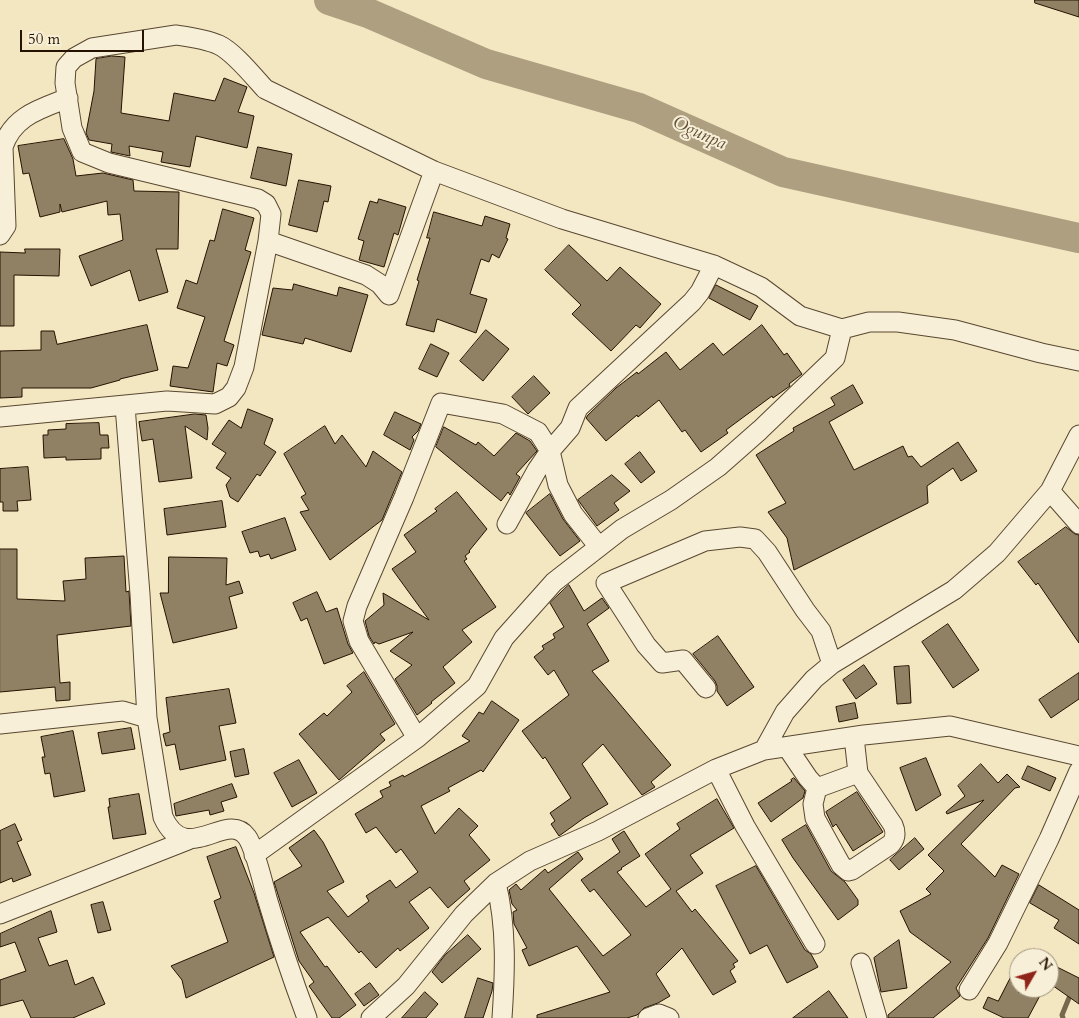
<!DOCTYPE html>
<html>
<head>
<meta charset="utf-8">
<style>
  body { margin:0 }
  #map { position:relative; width:1079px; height:1018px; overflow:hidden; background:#f3e7c1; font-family:Cardo,serif }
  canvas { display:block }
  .north { position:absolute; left:1009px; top:948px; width:50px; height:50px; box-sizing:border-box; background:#f7efd7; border:1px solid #a39781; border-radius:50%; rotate:52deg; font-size:14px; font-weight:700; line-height:20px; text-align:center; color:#251201 }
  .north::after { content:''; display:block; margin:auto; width:18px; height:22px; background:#8f2418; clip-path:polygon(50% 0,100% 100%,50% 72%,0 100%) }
  .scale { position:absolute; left:20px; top:30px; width:124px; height:22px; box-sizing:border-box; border:2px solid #251201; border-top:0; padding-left:6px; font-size:15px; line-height:18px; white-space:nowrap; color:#251201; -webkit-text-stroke:4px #f7efd7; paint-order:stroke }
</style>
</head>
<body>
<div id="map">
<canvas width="1079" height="1018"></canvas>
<div class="north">N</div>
<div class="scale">50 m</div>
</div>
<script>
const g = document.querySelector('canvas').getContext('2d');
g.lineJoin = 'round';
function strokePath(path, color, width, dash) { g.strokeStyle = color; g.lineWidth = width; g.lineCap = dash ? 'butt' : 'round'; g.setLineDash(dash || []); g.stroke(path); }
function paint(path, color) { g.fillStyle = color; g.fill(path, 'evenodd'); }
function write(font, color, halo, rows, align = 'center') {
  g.font = font + ' Cardo,serif'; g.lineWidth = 4; g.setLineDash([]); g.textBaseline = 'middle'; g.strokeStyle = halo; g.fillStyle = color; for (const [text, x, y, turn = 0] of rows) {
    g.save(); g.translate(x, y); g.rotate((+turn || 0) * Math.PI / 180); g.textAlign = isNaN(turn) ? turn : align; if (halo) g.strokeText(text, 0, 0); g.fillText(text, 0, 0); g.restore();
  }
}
strokePath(new Path2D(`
  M1063,1018L1062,1015L1071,993`), '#77674d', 5);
strokePath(new Path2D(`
  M329,0L368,13L486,64L639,108L783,172L1079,238`), '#ad9f80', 30);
const building = new Path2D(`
  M1035,0H1079V17L1035,3Z
  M112,56L125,57L121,113L169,121L174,93L215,101L224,78L247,87L238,112L254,116L247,148L196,136L190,167L161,162L163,152L129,146L130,156L111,152L112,144L89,140L86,133L94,91L96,59Z
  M64,139L73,159L76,176L103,173L133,180L134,191L179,192L178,249H156L168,292L139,301L130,270L91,286L79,256L123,240L120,214L108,215L107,201L62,212L60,204V212L40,217L29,173L23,174L18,146Z
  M258,147L292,154L286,186L251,178Z
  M299,180L331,186L328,202L324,201L317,232L289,225Z
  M379,199L406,207L398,235L394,233L384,267L359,260L364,241L358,239L370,201L377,203Z
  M223,209L254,218L245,250L251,252L224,341L234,345L227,366L217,363L213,392L170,386L173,366L188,368L205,317L177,308L186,280L197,284L210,240L214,241Z
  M434,212L482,226L485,216L510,224L506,238L508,239L499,258L492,254L489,262L481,259L470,294L487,299L476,333L437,319L434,332L406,325L419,281L417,280L430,238H427Z
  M569,245L607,281L620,267L661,304L640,328L636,325L611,351L572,314L581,305L545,270Z
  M25,249H60L59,276L14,275V326H0V252L25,253Z
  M294,284L337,296L339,287L368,295L351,352L305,338L303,344L262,335L273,288L292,290Z
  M716,285L758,306L750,320L709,298Z
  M147,325L158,370L120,379V380L91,388H22V397L0,398V351L41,350V331H54L57,344Z
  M762,325L784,355L787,353L802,374L789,384L790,386L773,398L772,396L726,430L728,433L701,452L685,430L682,432L659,400L638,417L637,415L606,441L586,418L588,415L616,388L637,372L638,374L666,352L680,370L713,343L723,355Z
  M486,330L509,349L483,381L460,361Z
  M431,344L449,353L437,377L419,369Z
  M534,376L550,393L528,414L512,397Z
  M853,385L863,403L829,422L854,470L903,446L908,457L912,456L921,467L958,442L977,471L961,481L953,468L927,486L928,503L794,570L787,538L768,512L786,503L756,455L794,431L793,428L835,405L831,398Z
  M248,409L273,419L264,444L276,452L260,476L257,474L238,502L230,497L226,485L231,478L216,468L226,453L212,444L229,420L241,428Z
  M395,412L421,424L418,431L412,437L414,440L410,450L384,435Z
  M195,414L206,415L208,428L207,440L185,426L192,478L159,482L153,439L142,441L139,422Z
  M99,423L100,435H108L109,448H101V459L66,460V457L44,458L43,435H48V430L66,429V424Z
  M325,426L335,444L342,435L366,467L373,451L402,472L382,520L330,560L300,512L309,510L301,497L306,494L284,454Z
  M444,427L476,445L478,442L494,456L516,433L530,441L537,451L516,474L520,477L510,495L508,492L501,501L436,447Z
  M640,452L655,472L641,483L625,464Z
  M28,467L31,500L17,501L18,511H3V502H0V469Z
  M612,475L630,491L614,503L619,510L597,526L578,500Z
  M457,492L487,529L469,551L470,552L465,556L467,559L464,561L496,607L462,630L472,642L443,667L455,683L431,702L432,703L417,715L395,679L412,665L390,651L413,632L379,644L375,642L374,644L369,636L365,621L384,605L383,593L429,620L392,569L416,552L404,535L437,511L435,509Z
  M550,494L563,519L580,541L560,556L526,513Z
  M222,501L226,527L167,535L164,509Z
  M285,518L296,550L271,559L269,554L260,557L258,551L250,553L242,532Z
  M1066,527L1075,534L1079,535V643L1038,583L1036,585L1018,562Z
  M0,549H17V599L65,601L63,581L86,579L85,558L124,556L126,592L129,591L131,626L57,635L60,683L70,682V700L56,701L55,687L0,692Z
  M169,557L227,558L226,585L239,581L243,593L229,597L237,628L173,643L160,593H168Z
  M569,585L584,611L602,598L609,608L587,624L609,661L592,671L671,765L651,782L655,787L642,795L603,744L582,764L608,804L584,818L559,836L551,824L555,821L550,813L571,798L545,757L543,759L522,731L569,695L554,670L548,675L534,657L544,649L542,646L555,638L553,634L564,627L550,603Z
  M317,592L326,612L337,608L348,644L353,653L324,664L307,618L301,621L293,603Z
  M948,624L979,670L953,688L922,642Z
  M718,636L754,687L727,706L717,691V686L715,681L693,654Z
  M864,665L877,684L856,699L843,680Z
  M909,666L911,703L897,704L894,667Z
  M364,672L395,724L380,734L385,740L339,780L299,734L324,713L327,716L352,692L347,686Z
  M1079,673V699L1051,718L1039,700Z
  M229,689L236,723L219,726L226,760L180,770L175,744L166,746L163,734L170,732L166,698Z
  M492,701L519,720L483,772L481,770L448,788L450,791L421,806L435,834L459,808L478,826L469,835L490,860L464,881L470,889L448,908L430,887L409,902L429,928L400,951L398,948L376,968L361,951L359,953L328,917L300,932L325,967L327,966L356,1005L339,1018H332L309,986L314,982L299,961L274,882L302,866L289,848L314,830L323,842L344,882L327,891L348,917L369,901L366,896L390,880L396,888L418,872L401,849L396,853L376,827L366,833L355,814L383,797L380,791L391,786L389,782L403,775L404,777L470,741L462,736L479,712L483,714Z
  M855,703L858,718L839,722L836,707Z
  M131,728L135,749L102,754L98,733Z
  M73,731L85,791L54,797L50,773L45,774L42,757H45L41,737Z
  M244,749L249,774L235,777L230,752Z
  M926,758L941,795L916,811L900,768Z
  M299,760L317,793L292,807L274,773Z
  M981,764L998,783L1007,774L1020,787L1015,788L961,844L995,877L1002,865L1019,874L988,938L956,988L960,996L933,1018H888V1015L951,962L910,932L900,911L931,894L926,889L944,871L928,855L984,800L947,814L946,812L965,796L958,786Z
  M1028,766L1056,778L1050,791L1022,779Z
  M794,778L805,791L803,798L771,822L758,803L792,781L791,780Z
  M232,784L237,797L221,802L224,811L210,815L209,810L176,816L174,804Z
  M857,792L883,832L853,851L836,824L833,827L826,812Z
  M139,794L146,834L113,839L108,807H110L109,799Z
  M717,799L734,828L690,855L703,873L676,891L692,912L695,909L738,961L733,964L735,967L730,971L736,982L713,995L682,948L656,974L670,996L658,1003L644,1008L637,1015L627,1018H537V1015L610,992L577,946L529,966L522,950L527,948L514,924L513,912L517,910L512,904L509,890L516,884L521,890L545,869L548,873L578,852L583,859L549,889L603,956L631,935L594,889L590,892L581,880L620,852L612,839L624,831L640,856L621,868L622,869L617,872L646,907L671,889L645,854L680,829L677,824Z
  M15,824L22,840L17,842L31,875L13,882L12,878L0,883V831Z
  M806,825L831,871L845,882L858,900V905L838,920L793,858L782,840Z
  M915,838L924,849L899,870L890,860Z
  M236,847L254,893L274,957L186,998L182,980L171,966L228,942L214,901L221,898L207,857Z
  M756,866L805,950L811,954L818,967L787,983L767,945L750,954L716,886Z
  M1039,885L1079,910V944L1054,928L1059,920L1030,903Z
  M103,902L111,930L98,933L91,905Z
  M51,911L57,932L38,938L49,966L67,960L75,985L93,977L105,1004L73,1018H31L23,1000L0,1006V980L26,971L15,942L0,947V934Z
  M468,935L481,949L442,983L432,972L445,955Z
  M899,940L907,988L881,992L874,958Z
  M1019,961V993L1021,988H1044L1028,1018H1004L983,1008L988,997L998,1001Z
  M1049,963L1079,978V1004L1049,983Z
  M478,978L493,983L492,991L483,1018H465Z
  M370,983L379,995L364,1006L355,994Z
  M829,991L848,1018H793Z
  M425,992L438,1004L426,1018H402Z`);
paint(building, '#908165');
strokePath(building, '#251201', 1);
const minor = new Path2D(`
  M0,235L6,226L3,147C13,116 40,109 68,98
  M268,241L366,275L380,284L389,295L434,171
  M125,406L140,594L147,718L163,817C186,868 227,809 247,837C255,848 263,884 267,898C279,939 292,978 307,1018
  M0,417L167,401L215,404L229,397L236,388L244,367L268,241L271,214L266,204L258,199L109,163L82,152L72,128L65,83L66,67L74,58L92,48L176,35C190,37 206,39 219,45C234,52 254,77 265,89L434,171L562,219L714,265L761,287L800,316L842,329L869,322H898L955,330L1041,353L1079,361
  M1050,491L1079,524
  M507,524L537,470L550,451L570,428L578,408L692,302L700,292L714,265
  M706,688L683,660L662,663L646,645L606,583L705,541L740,537L755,539L767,552L805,610L821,631L832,664
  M0,724L123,711L147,718
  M417,738L359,641L353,621L357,606L404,497L441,403L503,414L538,432L550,451L558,485L573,514L599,547
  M787,747L808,778L817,788L858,773L854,737
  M764,750L785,712L814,679L832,664L954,590L997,553L1050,491L1079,435
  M716,769L745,826L815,944
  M817,788L813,804L815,818L841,865L848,871L852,870L891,844C896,838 896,832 893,825L858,773
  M254,855L417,738L477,686L504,638L554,582L622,529L671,500L718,467L760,430L835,358L842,329
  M496,883C507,927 505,974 502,1018
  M0,914L188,840
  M861,963L877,1018
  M969,990L998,943L1049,839L1079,771
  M371,1018L406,986L464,914L496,883L530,861L598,831L716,769L764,750L864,735L950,726L1079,756
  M648,1018L659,1014L669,1018`);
strokePath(minor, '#584731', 21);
strokePath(minor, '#f7efd7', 19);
write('italic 18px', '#62513a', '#f7efd7', [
  ["Ogunpa",699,134,24]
]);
</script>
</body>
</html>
